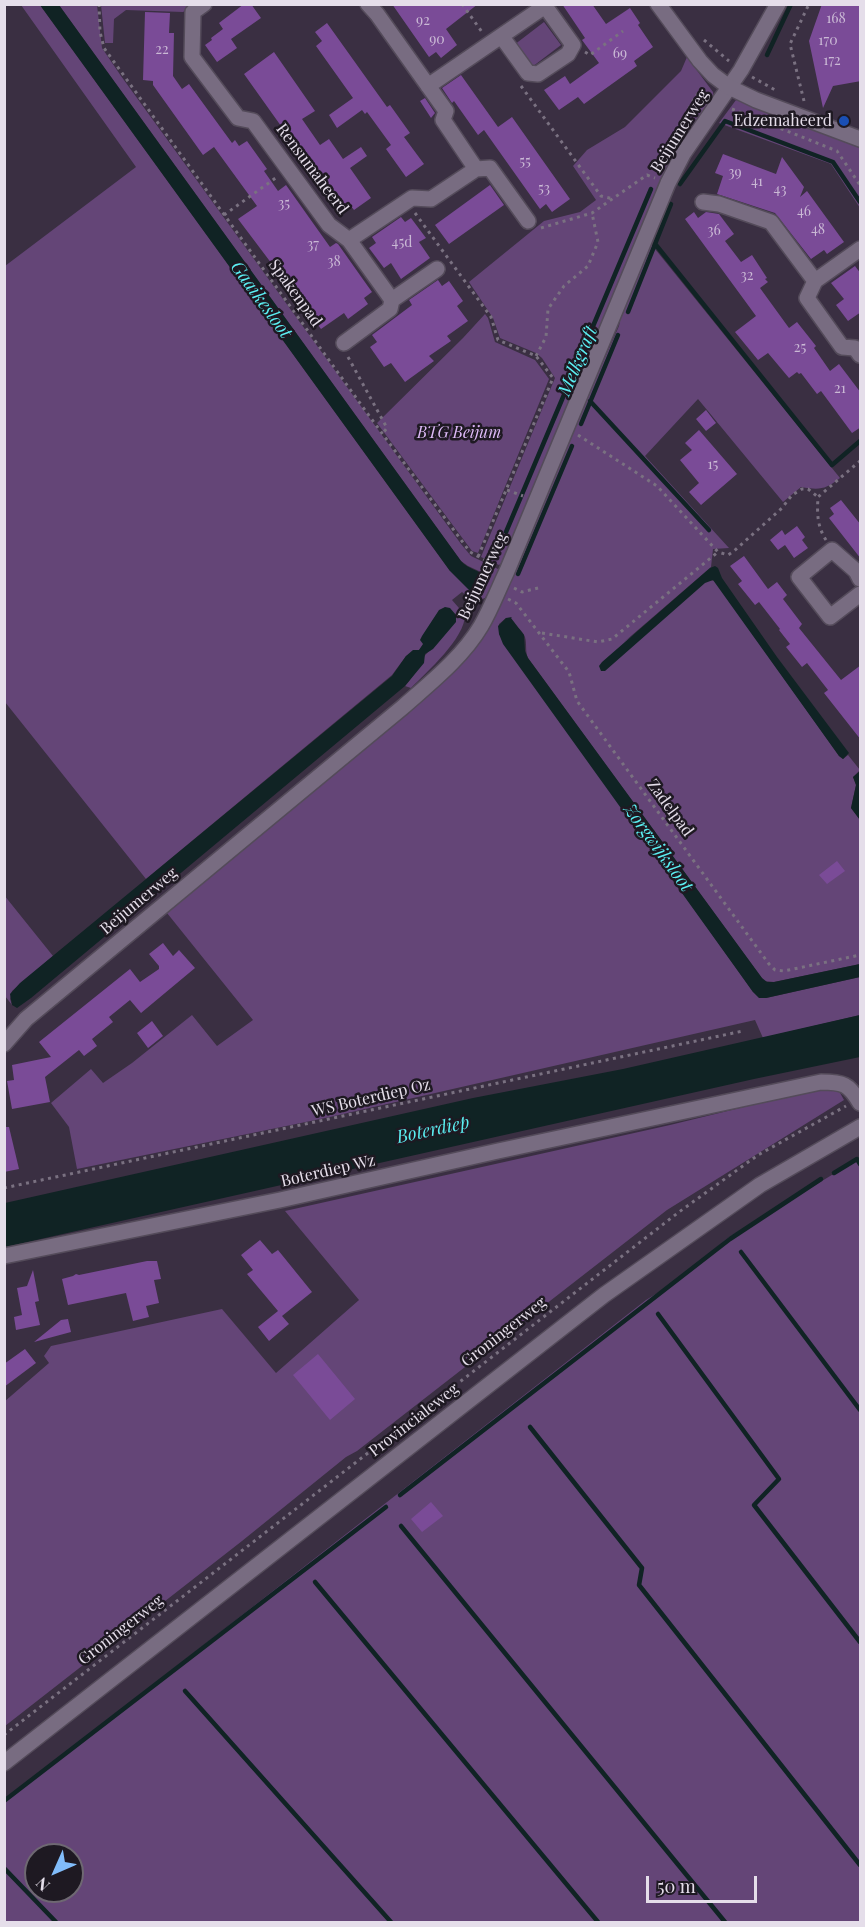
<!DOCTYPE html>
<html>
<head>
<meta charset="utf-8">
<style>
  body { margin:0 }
  #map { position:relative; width:865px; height:1927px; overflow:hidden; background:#3a2f42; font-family:"Playfair Display",serif }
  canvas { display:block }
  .frame { position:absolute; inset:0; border:6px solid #e5deea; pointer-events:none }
  .north { position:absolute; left:24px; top:1843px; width:60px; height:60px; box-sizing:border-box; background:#1e1922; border:2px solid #6e6872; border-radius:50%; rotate:225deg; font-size:16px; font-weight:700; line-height:24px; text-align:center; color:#e5deea }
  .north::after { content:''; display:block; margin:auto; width:21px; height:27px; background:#81bcfa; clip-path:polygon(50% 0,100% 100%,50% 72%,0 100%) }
  .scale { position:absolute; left:646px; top:1876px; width:111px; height:27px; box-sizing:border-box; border:3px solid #e5deea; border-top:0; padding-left:8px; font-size:18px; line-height:21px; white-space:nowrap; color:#e5deea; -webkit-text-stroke:4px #1e1922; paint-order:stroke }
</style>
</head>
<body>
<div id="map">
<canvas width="865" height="1927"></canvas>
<div class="frame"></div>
<div class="north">N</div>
<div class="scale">50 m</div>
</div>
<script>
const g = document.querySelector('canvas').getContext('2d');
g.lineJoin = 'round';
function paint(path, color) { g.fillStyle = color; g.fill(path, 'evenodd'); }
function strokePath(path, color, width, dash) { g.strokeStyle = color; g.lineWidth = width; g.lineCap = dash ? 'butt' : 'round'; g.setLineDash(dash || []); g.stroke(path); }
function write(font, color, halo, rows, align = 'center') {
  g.font = font + ' "Playfair Display",serif'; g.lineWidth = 5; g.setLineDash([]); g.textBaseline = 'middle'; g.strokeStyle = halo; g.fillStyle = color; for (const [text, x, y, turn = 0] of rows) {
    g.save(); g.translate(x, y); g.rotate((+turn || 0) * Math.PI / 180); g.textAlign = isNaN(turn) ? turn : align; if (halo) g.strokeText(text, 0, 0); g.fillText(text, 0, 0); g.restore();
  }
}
paint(new Path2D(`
  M196,4L183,12L126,10L114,19L113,43H105L101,5Z
  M21,5H40L450,571L481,572L468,566L461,561L59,5H97L102,48L121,76L461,544L471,556L498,569L499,572L485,598L474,602L462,592L452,600L465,615C465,638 427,672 411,688L405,686C416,675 421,656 431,650L423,645L419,650L406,656L392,675L146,879L5,702V266L136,167Z
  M544,22L561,45L532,67L514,45Z
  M687,57L713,92L714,98L646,217L503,562L499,565L481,557L555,378L542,358L536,353L500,338L493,318L469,282L544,221L580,212L596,200L573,166L587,150L625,127L681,71Z
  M736,100L860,148V208L831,164L719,123Z
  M651,244L840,478C825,490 819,490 801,487L783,502L698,399L645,456L729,548L713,549L711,567L624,642L705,582L710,580L715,581L839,756L843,759L848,755L860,770L853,777L856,785L851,808L860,820V964L774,982L764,981L528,658C525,651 527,644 525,637C522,629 512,623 506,618L499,624V634L753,992L766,998L860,977V1015L763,1038L755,1020L330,1117L77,1169L69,1127L51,1103L91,1069L103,1083L132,1063L192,1015L217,1046L253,1020L167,913L452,672L571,434L619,326L622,310Z
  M485,314L488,318L495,342L535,360L549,379L478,553L472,551L377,423L463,338Z
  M4,895L53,956L12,991L10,999L12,1005L5,996Z
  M822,1088L839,1091L844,1100L667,1210L357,1451L346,1457L242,1541L5,1726L4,1402L49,1363L44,1356L51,1346L222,1309L276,1373L359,1300L285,1211L670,1125Z
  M860,1158V1922H5V1800L646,1300L672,1284L729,1237ZM36,1855H72V1891H36Z`), '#644577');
paint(new Path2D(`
  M40,5H59L461,561C468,569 479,570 487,577C486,586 481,593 472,593L450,571Z
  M715,566L718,568L722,578L777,657L849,753L843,759L839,756L713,580L705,583L605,671H601L599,666L602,662L710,568Z
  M445,607L450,608L456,615V622L433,649L425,654L424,663L405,686L31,998L17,1008L12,1005L10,994L20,983L392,676L406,656L413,650H419L423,644L420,640L422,636L439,610Z
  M512,617L511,618L524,635L525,651L528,658L762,978L767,982H774L860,964V977L766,998H759L753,992L503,644L499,634L498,626L506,618Z
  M860,771V820L851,808L856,785L853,777Z
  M860,1015V1057L754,1079L5,1247V1203L473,1098L623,1069Z`), '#102324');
strokePath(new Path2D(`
  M767,55L791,4
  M680,184L725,121L833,162L860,202
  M656,245L832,465L860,441
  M628,312L671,204
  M590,401L709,530
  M581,424L618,335
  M506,532L651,189
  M518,574L572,446
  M834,1173L857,1159L860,1164
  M741,1252L860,1410
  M658,1314L779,1479L754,1505L860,1642
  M530,1427L642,1568L639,1585L860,1865
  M400,1495L730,1239L821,1179
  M401,1526L725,1922
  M315,1582L598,1922
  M185,1691L391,1922
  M4,1801L386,1507
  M4,1868L56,1922`), '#102324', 4.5);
paint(new Path2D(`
  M244,4H251L261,18L231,39L237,48L217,62L205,45L212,40L211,38L223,29L219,23Z
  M392,4H478L446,29L457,45L441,58L436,52L429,57Z
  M562,4H592L606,24L630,8L640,23L638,25L653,47L634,61L637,66L584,104L578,97L559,110L544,90L565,76L570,84L599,63L582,40L585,38Z
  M822,4H861V81L833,86L823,108L809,41Z
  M145,12L170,13L169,33H174L173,76L182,89L189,84L232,143L235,140L239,146L247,141L267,169L264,171L278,191L286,185L330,247L336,243L338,244L362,278L372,292L364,298L368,304L348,319L344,313L321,329L238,219L257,206L214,147L203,155L153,85V81L143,80Z
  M327,23L387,107L390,105L410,133L404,137L424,164L406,177L386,149L391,145L367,112L365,114L362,110L337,128L329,115L353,98L316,46L322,41L315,32Z
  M274,52L315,111L302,119L320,145L329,139L343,159L361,147L367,156L350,168L371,198L354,210L350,205L343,210L302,153L297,156L277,129L281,126L244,74Z
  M461,75L498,127L512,117L570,199L552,212L546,204L540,209L484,130L478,135L454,101L452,103L442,88Z
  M425,98L435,113L431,118L420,101Z
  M723,154L776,174L782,157L804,187L800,197L807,191L844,242L827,254L824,250L811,259L775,213L717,194L723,176L715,173Z
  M490,185L504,205L449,244L435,225Z
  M694,212L698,218L706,212L719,214L734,234L725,241L741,262L752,255L767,278L765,279L768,282L760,288L789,328L797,322L816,346L814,348L830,371L839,364L861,393V427L852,433L821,391L817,394L801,373L799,374L797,372L789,378L768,353L758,360L735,332L756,316L685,219Z
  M401,217L405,222L411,218L426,238L419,242L430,258L401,279L391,263L384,268L369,248L376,243L372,237Z
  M855,266L861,274V312L848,321L836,305L844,299L831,283Z
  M438,280L442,286L449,281L463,301L457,306L468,321L447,336L451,341L429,356L434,361L405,382L391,363L384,367L370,347L377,342L372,335L412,305L409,300Z
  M706,410L716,423L706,431L696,419Z
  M699,430L737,474L701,505L689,492L699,483L680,460L692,450L685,443Z
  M841,500L861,525V559L829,518L834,514L830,508Z
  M797,526L805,537L802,540L808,548L794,558L785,545L778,550L770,540L782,530L785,535Z
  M744,556L768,589L777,582L787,595L783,599L802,624L799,628L841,680L861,665V740L824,693L828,690L807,663L802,667L786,647L790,644L779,630L780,629L759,602L755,605L738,584L742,581L730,566Z
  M837,861L845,871L827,884L819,875Z
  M163,943L173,956L179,950L195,968L141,1013L130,1000L109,1017L113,1022L92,1039L97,1046L84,1056L79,1050L45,1077L50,1102L12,1109L7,1081L14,1080L12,1065L51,1057L39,1042L130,969L140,982L159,969V966L149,954Z
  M152,1021L163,1036L148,1048L137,1033Z
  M4,1127H9L19,1169L4,1172Z
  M260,1240L272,1254L278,1250L312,1292L282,1316L289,1324L269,1341L258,1327L278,1311L247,1274L253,1270L241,1255Z
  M147,1261H157L161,1279L154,1280L159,1303L146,1306L149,1317L133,1321L126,1293L68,1305L62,1279L73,1276L76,1274L79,1275Z
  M33,1270L39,1301L35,1302L40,1325L16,1330L14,1317L22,1315L17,1288L27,1286Z
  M68,1319L71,1332L34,1342L61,1320Z
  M25,1349L36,1363L4,1387V1364Z
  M318,1354L355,1399L330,1420L293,1375Z
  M431,1502L443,1516L422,1532L411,1519Z`), '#7a4b97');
const minor = new Path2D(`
  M204,4L193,12L192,57L238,118L253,121L329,225L349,240L392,300
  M502,37L528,73L538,74L568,54L573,45L545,6
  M428,86L545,6L546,4
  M476,169L490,168L528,221
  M703,202L719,204L771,222L815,281L807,298L842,347L855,348L860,355
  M349,240L412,198L431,199L476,169L443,120L446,111L377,14L368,4
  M815,281L860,249
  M344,343L390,309L392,300L437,269
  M860,579L856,571L832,550L799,577L830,617L860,594
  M4,1044L26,1019L403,707C430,683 462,658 481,626C491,609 498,590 507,571L668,183L683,154L741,70L778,4
  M4,1256L280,1200L498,1151L821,1082C843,1082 849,1084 860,1103`);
const tertiary = new Path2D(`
  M658,4L700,61L713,75L729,87L756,100L860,139`);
const secondary = new Path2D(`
  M4,1763L604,1295L760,1185L860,1127`);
strokePath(minor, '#544b5a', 18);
strokePath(tertiary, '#544b5a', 18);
strokePath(secondary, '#544b5a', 18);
strokePath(new Path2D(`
  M99,4L100,32L104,48L370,417L470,552L494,565
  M462,4L482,32
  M704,40L729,61
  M585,52L590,55L623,31
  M752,77L777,91
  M521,86L601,196L613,199
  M804,101L790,44L809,4
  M732,109L837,151L860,185
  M672,142C682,125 688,106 700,91L708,96
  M656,171L667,150
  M415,213L491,317L498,340L536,356L553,378L478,557
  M224,215L277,177
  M541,228L592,213L647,175L655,178
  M536,356L546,337L548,309L564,286L588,266L598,242L592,213
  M348,357L387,428L383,433
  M578,435L657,486L718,552L728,555L734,551L782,508L792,495L802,489H808L818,497
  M507,490L523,496
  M826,540C817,526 817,513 818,497L860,461
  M514,588L522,592L542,587
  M508,599L516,603L569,672L577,701L769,964L775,970L784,971L860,955
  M542,633L598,642L612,639L718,552
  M4,1188L743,1031
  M4,1735L679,1212L758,1155L846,1106`), '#7a7181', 3, [3, 4.5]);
strokePath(minor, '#786c81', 15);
strokePath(tertiary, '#786c81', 15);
strokePath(secondary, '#786c81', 15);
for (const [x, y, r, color] of [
  [844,121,6,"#1a4fb4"]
]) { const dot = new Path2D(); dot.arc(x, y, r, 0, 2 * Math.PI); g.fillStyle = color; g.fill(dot); strokePath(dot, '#1e1922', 2); }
write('14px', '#cab9d5', null, [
  ["168",836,19],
  ["92",423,21],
  ["90",437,40],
  ["170",828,41],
  ["22",162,50],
  ["69",620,54],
  ["172",832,61],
  ["55",525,162],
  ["39",735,173],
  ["41",757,182],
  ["53",544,189],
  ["43",780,190],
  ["35",284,204],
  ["46",804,212],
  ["48",818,230],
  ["36",714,231],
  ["45d",402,243],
  ["37",313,245],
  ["38",334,262],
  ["32",747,276],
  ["25",800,348],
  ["21",840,389],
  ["15",713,465]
]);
write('16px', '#e5deea', '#1e1922', [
  ["Edzemaheerd",832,121]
], 'right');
write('16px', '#e5deea', '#1e1922', [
  ["Beijumerweg",680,131,-58],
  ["Rensumaheerd",312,169,53],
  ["Spakenpad",295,293,54],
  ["Beijumerweg",483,576,-65],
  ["Zadelpad",670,808,54],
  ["Beijumerweg",139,901,-40],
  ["WS Boterdiep Oz",371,1098,-13],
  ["Boterdiep Wz",328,1171,-13],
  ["Groningerweg",504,1332,-38],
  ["Provincialeweg",414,1420,-38],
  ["Groningerweg",121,1630,-38]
]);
write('italic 16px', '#dfbbf9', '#1e1922', [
  ["BTG Beijum",459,433]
]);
write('italic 18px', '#5beff2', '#1e1922', [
  ["Gaaikesloot",261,300,54],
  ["Melkgraft",578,361,-67],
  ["Zorgwijksloot",658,848,54],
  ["Boterdiep",433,1130,-12]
]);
</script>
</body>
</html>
